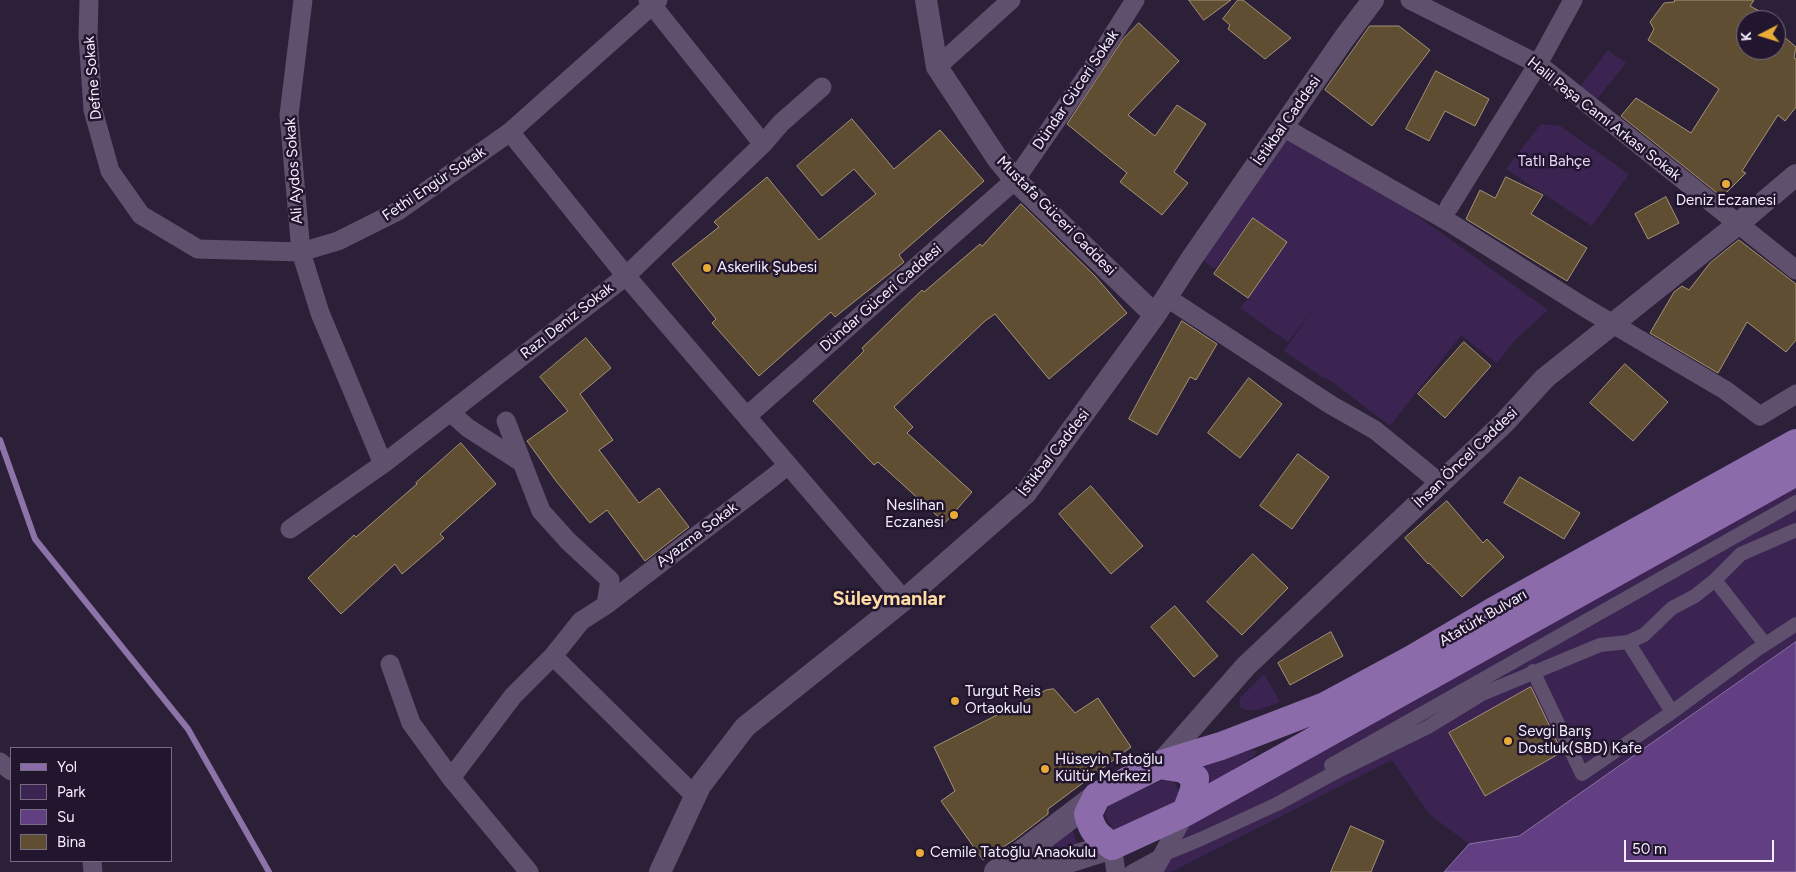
<!DOCTYPE html>
<html>
<head>
<meta charset="utf-8">
<style>
  body { margin:0 }
  #map { position:relative; width:1796px; height:872px; overflow:hidden; background:#2c2038; font-family:Figtree,sans-serif }
  canvas { display:block }
  .legend { position:absolute; left:10px; top:747px; width:162px; height:115px; box-sizing:border-box; background:#22162e; border:1px solid #766c81; margin:0; padding:6px 9px; list-style:none; font-size:15px; color:#f5edfe }
  .legend li { display:flex; align-items:center; gap:10px; height:25px }
  .legend b { width:25px; border:1px solid #766c81 }
  .north { position:absolute; left:1736px; top:10px; width:50px; height:50px; box-sizing:border-box; background:#22162e; border:1px solid #766c81; border-radius:50%; rotate:265deg; font-size:14px; font-weight:700; line-height:20px; text-align:center; color:#f5edfe }
  .north::after { content:''; display:block; margin:auto; width:18px; height:22px; background:#e8ab37; clip-path:polygon(50% 0,100% 100%,50% 72%,0 100%) }
  .scale { position:absolute; left:1624px; top:840px; width:150px; height:22px; box-sizing:border-box; border:2px solid #f5edfe; border-top:0; padding-left:6px; font-size:15px; line-height:18px; white-space:nowrap; color:#f5edfe; -webkit-text-stroke:4px #22162e; paint-order:stroke }
</style>
</head>
<body>
<div id="map">
<canvas width="1796" height="872"></canvas>
<ul class="legend">
<li><b style="height:6px;background:#8c6bab"></b>Yol</li>
<li><b style="height:14px;background:#3c2452"></b>Park</li>
<li><b style="height:14px;background:#613f82"></b>Su</li>
<li><b style="height:14px;background:#5f4e32"></b>Bina</li>
</ul>
<div class="north">K</div>
<div class="scale">50 m</div>
</div>
<script>
const g = document.querySelector('canvas').getContext('2d');
g.lineJoin = 'round';
function paint(path, color) { g.fillStyle = color; g.fill(path, 'evenodd'); }
function strokePath(path, color, width, dash) { g.strokeStyle = color; g.lineWidth = width; g.lineCap = dash ? 'butt' : 'round'; g.setLineDash(dash || []); g.stroke(path); }
function write(font, color, halo, rows, align = 'center') {
  g.font = font + ' Figtree,sans-serif'; g.lineWidth = 5; g.setLineDash([]); g.textBaseline = 'middle'; g.strokeStyle = halo; g.fillStyle = color; for (const [text, x, y, turn = 0] of rows) {
    g.save(); g.translate(x, y); g.rotate((+turn || 0) * Math.PI / 180); g.textAlign = isNaN(turn) ? turn : align; if (halo) g.strokeText(text, 0, 0); g.fillText(text, 0, 0); g.restore();
  }
}
paint(new Path2D(`
  M1608,50L1626,63L1596,100L1580,87Z
  M1541,124L1560,126L1629,174L1592,226L1506,169Z
  M1294,127L1548,310L1515,340L1497,363L1461,335L1390,426L1330,380L1322,377L1284,351L1316,305L1288,342L1240,308L1248,298L1253,219L1215,269L1200,258Z
  M1796,468V642L1519,836L1469,844L1429,814L1392,760L1171,872H1148L1208,795Z
  M1264,674L1280,702C1267,707 1251,715 1240,707V698Z
  M1252,750L1257,751L1255,755L1209,786L1200,765Z
  M1169,779C1177,783 1179,790 1180,798L1177,802L1119,830L1113,829L1105,815L1109,805L1163,780Z
  M1072,826L1076,841L1081,848L1026,858Z`), '#3c2452');
const water = new Path2D(`
  M1796,642V872H1444L1469,844L1519,836Z`);
paint(water, '#613f82');
strokePath(water, '#8d73a7', 1);
strokePath(new Path2D(`
  M0,440L35,539L188,729L269,872`), '#8d73a7', 6);
const building = new Path2D(`
  M1189,0H1231L1204,20Z
  M1238,0H1243L1291,38L1265,59L1228,29L1230,25L1223,19Z
  M1675,0H1754L1750,6L1776,20H1746V50H1776V30L1796,47L1794,58L1796,59V107L1785,121L1778,115L1742,171L1746,173L1722,197L1621,116L1636,98L1691,133L1719,89L1648,40L1654,29L1650,22L1664,3L1674,2Z
  M1139,23L1179,61L1128,115L1155,136L1177,105L1206,124L1174,172L1188,183L1162,215L1120,182L1127,173L1067,124L1123,39Z
  M1370,26H1399L1430,50L1372,126L1325,90Z
  M1436,71L1489,99L1475,126L1445,111L1429,141L1406,129Z
  M852,119L894,169L940,130L984,181L899,255L904,262L835,317L831,312L759,376L712,323L716,319L672,264L719,227L714,222L767,177L819,240L876,194L854,169L822,196L797,166Z
  M1506,177L1543,195L1531,214L1587,248L1567,281L1466,219L1480,190L1495,198Z
  M1666,197L1679,223L1648,239L1635,214Z
  M1021,204L1095,276L1127,313L1049,379L995,314L985,321L894,407L913,427L907,433L972,492L945,523L878,462L874,465L813,401L864,351L862,348L922,290L924,292L980,244L982,246Z
  M1253,218L1287,242L1248,298L1214,274Z
  M1739,240L1796,284V340L1786,352L1747,322L1718,373L1650,333L1674,292L1682,286L1689,290L1710,263Z
  M1182,321L1217,344L1196,380L1190,377L1157,435L1129,419Z
  M586,338L611,368L580,394L613,440L599,450L639,503L659,488L689,527L645,561L607,510L590,523L556,481L527,441L568,411L540,377Z
  M1464,342L1491,366L1445,418L1418,394Z
  M1625,364L1668,402L1633,441L1590,403Z
  M1249,378L1282,404L1240,458L1208,433Z
  M461,443L496,484L440,534L444,538L402,574L395,564L341,614L308,578L354,535L356,537L417,484L416,483Z
  M1298,454L1329,477L1292,529L1260,506Z
  M1520,477L1580,513L1564,539L1504,503Z
  M1091,486L1143,546L1111,574L1059,514Z
  M1447,501L1483,543L1487,539L1504,557L1462,597L1429,563L1428,564L1405,538Z
  M1253,554L1288,588L1242,635L1207,602Z
  M1175,606L1218,656L1194,677L1151,627Z
  M1331,632L1343,656L1290,685L1278,663Z
  M1531,687L1562,752L1485,796L1449,733Z
  M1054,689L1075,713L1098,698L1131,747L1048,809V814L1014,840L983,860L941,801L955,791L934,747L1046,690Z
  M1351,826L1384,841L1371,872H1331Z`);
paint(building, '#5f4e32');
strokePath(building, '#a59375', 1);
strokePath(new Path2D(`
  M1715,580L1765,644
  M1628,642L1672,712
  M1533,671L1582,774L1668,715L1755,651L1796,624
  M1331,765L1796,502
  M1131,872L1162,855L1201,839L1277,804L1334,773L1428,727L1482,694L1600,645L1628,642L1644,635L1672,608L1695,596L1715,580L1741,554L1796,530`), '#5f516d', 14);
strokePath(new Path2D(`
  M89,0L88,36L93,110L110,171L141,215L198,249L301,252L338,241L398,211L510,132L658,0
  M303,0L289,115L301,252L320,313L383,464
  M648,0L763,144
  M1410,0L1538,64L1796,270
  M937,67L1011,0
  M1283,127L1449,222L1584,307L1725,390L1760,416L1796,394
  M510,132L626,276L904,600
  M1449,207L1538,64L1573,0
  M1166,297L1331,405L1375,430L1440,483
  M450,412L468,428L521,462
  M747,416L1015,180L1091,70L1135,0
  M506,421L541,511L568,541L610,580L606,605L581,621L553,656
  M290,529L383,464L626,276L763,144L781,123L822,87
  M606,605L772,478L788,465
  M390,664L411,723L451,778L529,872
  M0,762L11,771
  M451,778L513,696L553,656L695,796
  M1112,846L1116,872
  M92,861L93,872
  M1151,872L1157,865L1186,812`), '#5f516d', 19);
strokePath(new Path2D(`
  M926,0L937,67L997,158L1015,180L1155,315
  M1159,765L1246,666L1504,423L1545,378L1738,224L1796,175
  M660,872L700,786L745,727L904,600L1026,493L1155,315L1192,258L1345,37L1373,0`), '#5f516d', 22);
strokePath(new Path2D(`
  M997,872L1097,796
  M1031,872L1112,846`), '#5f516d', 26);
strokePath(new Path2D(`
  M1796,443L1492,612L1412,659L1325,706L1221,746L1159,765L1097,796L1088,814C1092,832 1098,836 1112,846L1186,812L1796,472
  M1159,765L1184,769L1195,778L1194,790L1186,812`), '#8c6bab', 28);
for (const [x, y, r, color] of [
  [1726,184,5,"#e8ab37"],
  [707,268,5,"#e8ab37"],
  [954,515,5,"#e8ab37"],
  [955,701,5,"#e8ab37"],
  [1508,741,5,"#e8ab37"],
  [1045,769,5,"#e8ab37"],
  [920,853,5,"#e8ab37"]
]) { const dot = new Path2D(); dot.arc(x, y, r, 0, 2 * Math.PI); g.fillStyle = color; g.fill(dot); strokePath(dot, '#22162e', 2); }
write('15px', '#f5edfe', '#22162e', [
  ["Defne Sokak",93,78,-95],
  ["Dündar Güceri Sokak",1076,90,-56],
  ["Halil Paşa Cami Arkası Sokak",1604,119,38],
  ["İstikbal Caddesi",1287,121,-55],
  ["Ali Aydos Sokak",294,171,-94],
  ["Fethi Engür Sokak",434,184,-34],
  ["Mustafa Güceri Caddesi",1056,216,45],
  ["Dündar Güceri Caddesi",881,298,-41],
  ["Razı Deniz Sokak",567,321,-38],
  ["İstikbal Caddesi",1054,453,-52],
  ["İhsan Öncel Caddesi",1466,458,-44],
  ["Ayazma Sokak",697,535,-37],
  ["Atatürk Bulvarı",1483,618,-30]
]);
write('15px', '#e7d5fc', '#22162e', [
  ["Tatlı Bahçe",1554,162]
]);
write('15px', '#f5edfe', '#22162e', [
  ["Deniz Eczanesi",1726,201,"center"],
  ["Askerlik Şubesi",717,268],
  ["Neslihan",944,506,"right"],
  ["Eczanesi",944,523,"right"],
  ["Turgut Reis",965,692],
  ["Ortaokulu",965,709],
  ["Sevgi Barış",1518,732],
  ["Dostluk(SBD) Kafe",1518,749],
  ["Hüseyin Tatoğlu",1055,760],
  ["Kültür Merkezi",1055,777],
  ["Cemile Tatoğlu Anaokulu",930,853]
], 'left');
write('bold 20px', '#fedca5', '#22162e', [
  ["Süleymanlar",889,599]
]);
</script>
</body>
</html>
